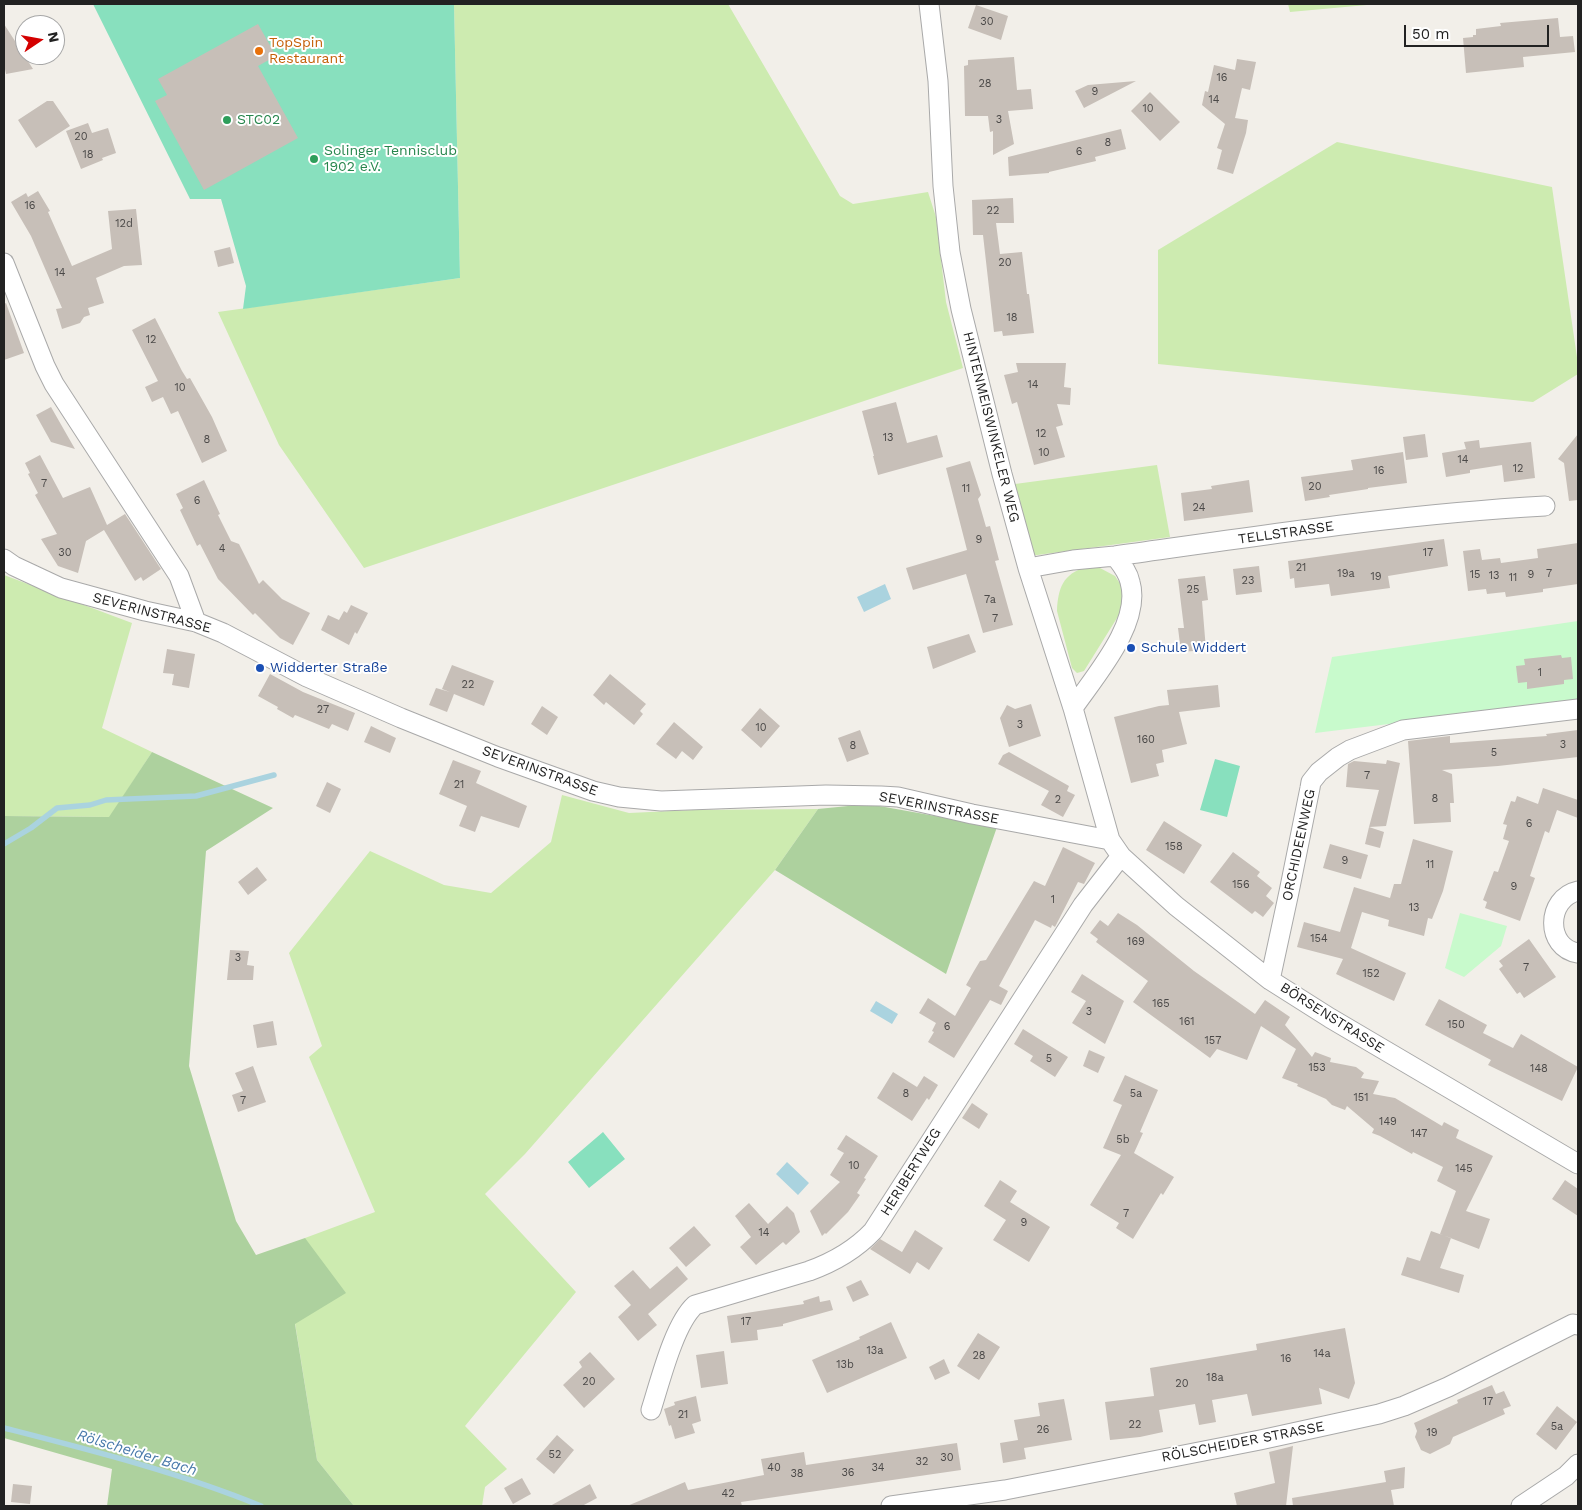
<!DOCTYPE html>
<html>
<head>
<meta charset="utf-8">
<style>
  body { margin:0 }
  #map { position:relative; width:1582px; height:1510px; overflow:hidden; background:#f2efe9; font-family:"Work Sans",sans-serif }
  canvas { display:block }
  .frame { position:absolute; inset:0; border:5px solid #222; pointer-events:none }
  .north { position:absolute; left:15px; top:15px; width:50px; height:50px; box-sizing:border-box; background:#fff; border:1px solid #a7a7a7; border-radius:50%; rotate:78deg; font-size:14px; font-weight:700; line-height:20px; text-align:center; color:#222 }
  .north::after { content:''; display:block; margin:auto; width:18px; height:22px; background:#d40000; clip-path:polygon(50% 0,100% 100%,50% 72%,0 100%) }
  .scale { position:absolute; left:1404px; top:25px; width:145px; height:22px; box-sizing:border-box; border:2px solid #222; border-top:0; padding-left:6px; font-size:15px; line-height:18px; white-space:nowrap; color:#222; -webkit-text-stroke:4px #fff; paint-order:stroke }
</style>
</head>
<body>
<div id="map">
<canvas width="1582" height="1510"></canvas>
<div class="frame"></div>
<div class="north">N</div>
<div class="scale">50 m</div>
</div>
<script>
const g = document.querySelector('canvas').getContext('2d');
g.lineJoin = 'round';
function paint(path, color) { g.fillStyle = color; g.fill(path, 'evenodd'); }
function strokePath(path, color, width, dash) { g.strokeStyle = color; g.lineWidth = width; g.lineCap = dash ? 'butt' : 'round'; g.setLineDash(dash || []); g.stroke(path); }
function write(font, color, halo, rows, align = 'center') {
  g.font = font + ' "Work Sans",sans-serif'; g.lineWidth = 4; g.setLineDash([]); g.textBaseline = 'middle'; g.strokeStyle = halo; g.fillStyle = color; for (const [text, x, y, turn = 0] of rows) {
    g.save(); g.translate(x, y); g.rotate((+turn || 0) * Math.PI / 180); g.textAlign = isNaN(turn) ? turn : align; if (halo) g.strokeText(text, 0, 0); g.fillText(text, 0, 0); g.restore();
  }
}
paint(new Path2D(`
  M454,4H728L840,196L853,204L928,192L936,217L946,302L963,368L364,568L279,445L218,312L460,278Z
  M1288,4H1378L1290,12Z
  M1337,142L1552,187L1578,364V374L1533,402L1158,364V250Z
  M1157,465L1170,537L1030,556L1015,484Z
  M1086,567L1100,568L1115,576L1121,585L1124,595L1122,610L1084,671L1077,673L1072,668L1057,611C1058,588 1063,574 1086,567Z
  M4,575L132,623L102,728L152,752L110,817L4,816Z
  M562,795L629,813L693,810L818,809L775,870L525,1154L485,1194L576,1292L465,1426L507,1469L485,1487L482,1506H354L317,1460L295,1323L305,1238L375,1212L309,1057L322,1046L289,953L370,851L444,885L491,893L551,842Z`), '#cdebb0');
paint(new Path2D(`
  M152,752L273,808L206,851L189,1066L236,1221L256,1255L305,1238L346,1293L295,1324L317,1460L354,1506H107L112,1469L4,1438V816L109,817Z
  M868,804L997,827L946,974L775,870L818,809Z`), '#add19e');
paint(new Path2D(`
  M1578,621V701L1315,733L1332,657Z
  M1460,913L1507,926L1501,946L1464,977L1445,968Z`), '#c8facc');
paint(new Path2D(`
  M93,4H454L460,278L243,309L246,286L221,199H190Z
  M1215,759L1240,766L1227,817L1200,810Z
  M603,1132L625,1159L589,1188L568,1162Z`), '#88e0be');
paint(new Path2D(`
  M885,584L891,599L864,612L857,597Z
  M876,1001L898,1014L892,1024L870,1011Z
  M787,1162L809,1183L798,1195L776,1174Z`), '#aad3df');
strokePath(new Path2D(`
  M4,844L31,828L57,808L90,805L106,800L196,796L274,775
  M4,1428C90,1450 178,1472 261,1506`), '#aad3df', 5.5);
paint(new Path2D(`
  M976,5L1008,16L1001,40L968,28Z
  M1558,18L1560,37L1573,36L1575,52L1523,57L1524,67L1466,73L1463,38L1473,37V35H1476V29L1501,26L1500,23Z
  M4,24L33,69L6,74L4,64Z
  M258,24L276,56L258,66L298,138L204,190L155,101L167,95L158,79Z
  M1014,57L1017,90L1031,89L1033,109L1008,111L1014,144L993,155V131L990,132L988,116H965L964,66L968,65V60Z
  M1237,59L1256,62L1250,90L1242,88L1235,118L1248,120L1246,133L1233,174L1217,169L1222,150L1217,148L1225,124L1202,105L1205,91L1208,92L1214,65L1235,70Z
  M1136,81L1084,108L1075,91L1088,85Z
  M1150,92L1180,122L1160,141L1131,111Z
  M47,101H53L70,126L36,148L18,120Z
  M88,123L92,133L108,128L116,153L102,158L103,160L81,169L66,131Z
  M1121,129L1126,149L1095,157L1096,161L1049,172V173L1009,176L1008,157Z
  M38,191L50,211L48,212L72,266L112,249L108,211L136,209L142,265L124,266L96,278L104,303L88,308L90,315L84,317L80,323L62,329L56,309L62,308L31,236L11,202L26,193L28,197Z
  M1013,198L1014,223H996L1000,254L1022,252L1027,294H1029L1034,333L1003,336L1002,331L994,332L983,235H973L972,200Z
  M230,247L234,263L218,267L214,251Z
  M6,303L24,353L4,360V304Z
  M155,318L182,371L187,379L190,378L212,417L227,451L202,463L178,411L171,414L163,397L152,402L145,387L158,381L132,330Z
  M1016,363H1066L1064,387L1071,388L1070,405L1057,404L1063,425L1056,427L1065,457L1034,465L1017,402L1012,404L1004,375L1018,372Z
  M896,402L907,443L937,435L943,457L878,475L873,456H874L862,411Z
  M51,407L75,449L51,442L36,415Z
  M1425,434L1428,457L1406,460L1403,437Z
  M1578,434V500L1569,501L1564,463L1558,459Z
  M1479,440L1480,448L1531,442L1535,478L1504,482L1502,465L1470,470V473L1446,477L1442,453L1466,449L1464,442Z
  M1403,452L1407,483L1368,488V489L1329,495L1330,497L1305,501L1301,477L1353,470L1351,460Z
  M40,455L63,498L90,487L107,525L125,514L161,569L143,581L141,577L135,581L104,530L86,541L78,573L58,566L41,539L57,534L35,495L38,493L28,474L30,473L25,463Z
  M970,461L981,495L978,499L986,527L990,526L999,560L995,561L1013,625L983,633L966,574L913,590L906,568L967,550L946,468Z
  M204,480L220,514L218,515L231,541L239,544L259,584L263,580L282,599L310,613L293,645L280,638L255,613L253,615L218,579L200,544L197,546L180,510L183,508L176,494Z
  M1249,480L1253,512L1184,521L1181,493L1212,489L1211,486Z
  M1444,539L1448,566L1388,576L1390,588L1331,596L1329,584L1295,588L1294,578L1290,579L1288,561Z
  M1578,543V584L1543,589V592L1506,597L1505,592L1487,594L1486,589L1468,591L1463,551L1480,549L1482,560L1500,558L1501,563L1538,558L1537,549Z
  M1259,566L1262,592L1236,595L1233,569Z
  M1205,576L1208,600L1202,601L1206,650L1181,652L1178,628H1184L1178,579Z
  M351,605L368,613L357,634L355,632L349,645L321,630L328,615L339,620L344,611L347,613Z
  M969,634L976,652L933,669L927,647Z
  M167,649L195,654L189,688L172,685L174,674L163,673Z
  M1561,655L1562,658L1571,657L1573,679L1564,680V684L1527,689V682L1518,683L1516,666L1525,665L1524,659Z
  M452,665L494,681L484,706L454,694L447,712L429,705L436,688L450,692L442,689Z
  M270,674L303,692L355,713L348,731L332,724L329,729L295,715L293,718L277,709L278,707L258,696Z
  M610,674L646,704L640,711L643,714L634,725L606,702L604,705L593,695Z
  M1218,685L1220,707L1179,712L1187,744L1162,750L1164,762L1156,764L1159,776L1131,783L1114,717L1159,706L1169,705L1167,690Z
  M1031,704L1041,736L1009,747L1000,718L1007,705L1015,709Z
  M542,706L558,717L547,735L531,724Z
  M760,708L780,726L761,748L741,730Z
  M674,722L703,747L693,760L682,751L676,759L656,744Z
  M371,726L396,738L390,753L364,742Z
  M860,730L869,754L847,762L838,738Z
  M1578,730V757L1498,766L1442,770L1452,774L1454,803H1450L1451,822L1414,824L1408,741L1450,736V743L1547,736L1546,734Z
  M1009,752L1069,786L1067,791L1075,795L1063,817L1041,805L1049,791L998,764L1003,755Z
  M453,760L481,771L476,783L527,806L519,828L481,816L475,832L459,826L467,806L439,794Z
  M1387,760L1400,763L1386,826L1369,827L1379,790L1346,787L1348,764L1354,761L1386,764Z
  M327,782L341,789L330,813L316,806Z
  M1543,788L1578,800V818L1557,810L1549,833L1545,831L1530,876L1535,878L1520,921L1485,908L1487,902L1483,900L1494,871L1498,872L1509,841L1503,839L1507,825L1503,824L1511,801L1515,802L1517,796L1538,804Z
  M1164,821L1202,845L1184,874L1146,850Z
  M1369,827L1384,832L1380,848L1365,844Z
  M1413,839L1453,851L1443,891L1432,919L1428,918L1424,936L1388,926L1389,920L1362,912L1351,948L1406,973L1394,1001L1336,974L1343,959L1297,947L1304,922L1340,932L1354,887L1390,898L1394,884H1401Z
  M1330,844L1368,855L1361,879L1323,868Z
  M1063,847L1095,863L1084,884L1078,882L1055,927L1052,925L1051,928L1035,920L999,986L1008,991L1001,1005L990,1000L954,1058L928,1042L934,1032L932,1031L936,1023L919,1013L928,998L955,1016L971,988L966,985L974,971L980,961L986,960L1034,881L1045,886Z
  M1233,852L1260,872L1257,876L1272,888L1266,896L1274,903L1263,917L1255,911L1252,914L1210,882Z
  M257,867L267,880L248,895L238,882Z
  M1118,913L1137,925L1194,971L1255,1014L1265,1000L1290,1017L1285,1025L1312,1057L1315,1052L1331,1058L1330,1062L1356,1067L1364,1073L1361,1078L1379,1081L1373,1094L1395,1098L1442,1126L1444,1122L1459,1130L1456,1138L1493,1156L1466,1211L1490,1219L1479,1249L1440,1234L1456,1191L1437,1181L1443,1167L1413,1152L1412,1154L1380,1136L1372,1133L1374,1129L1347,1106L1345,1110L1332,1105L1326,1099L1297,1086L1298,1084L1282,1078L1296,1049L1261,1026L1247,1060L1217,1049L1210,1058L1133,1002L1148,981L1096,942L1098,939L1090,933L1100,920L1108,926Z
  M1529,939L1556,977L1524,998L1520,992L1517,994L1499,969L1503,966L1499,961Z
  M230,950L249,951L247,965L254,966L253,980H227Z
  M1082,974L1124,1001L1105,1044L1072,1023L1086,1001L1071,992Z
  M1439,999L1487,1025L1483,1033L1513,1048L1521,1034L1578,1067L1562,1101L1488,1065L1491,1060L1425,1025Z
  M273,1021L277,1045L257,1048L253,1025Z
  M1023,1029L1068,1057L1055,1077L1030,1061L1033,1056L1014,1044Z
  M1089,1050L1105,1057L1098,1073L1083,1066Z
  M253,1066L266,1102L238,1112L232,1095L243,1091L235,1073Z
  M893,1072L917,1087L924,1076L938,1085L929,1100L927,1098L912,1121L877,1098Z
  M1125,1075L1158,1090L1140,1132L1143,1133L1134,1153L1174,1177L1163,1195L1161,1193L1133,1239L1116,1228L1119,1223L1090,1205L1121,1155L1103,1148L1122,1105L1113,1101Z
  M972,1103L988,1114L979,1129L962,1118Z
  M846,1135L878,1156L864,1178L866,1179L857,1193L860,1195L848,1212L826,1234L825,1233L822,1236L810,1211L840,1182L830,1175L844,1153L837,1149Z
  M1000,1180L1017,1191L1010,1202L1050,1227L1029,1262L993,1240L1006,1220L984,1206Z
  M1565,1180L1578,1189V1216L1552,1199Z
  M749,1203L768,1224L787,1206L794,1213L800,1232L786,1245L783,1242L756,1265L740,1247L751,1237L735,1216Z
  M694,1226L711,1245L686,1267L669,1248Z
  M915,1230L943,1248L929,1270L917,1262L910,1274L870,1249L880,1239L902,1252Z
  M1431,1231L1451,1238L1440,1268L1464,1275L1459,1293L1401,1275L1407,1257L1420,1261Z
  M677,1266L688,1279L648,1314L657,1325L638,1341L618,1317L631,1305L614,1286L633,1270L650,1289Z
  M861,1280L869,1295L853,1302L846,1287Z
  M819,1296L820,1302L830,1300L833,1310L783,1324V1326L757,1330L758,1340L731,1343L727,1316L804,1304L803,1301Z
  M891,1322L907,1358L827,1393L812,1360L860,1339L859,1337Z
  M1345,1328L1355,1383L1349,1399L1319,1388L1322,1404L1252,1416L1247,1394L1212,1400L1216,1422L1199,1425L1195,1404L1159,1410L1163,1432L1140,1437L1110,1440L1105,1402L1154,1396L1150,1368L1257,1350L1256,1344Z
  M978,1333L1000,1347L979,1380L957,1366Z
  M724,1351L728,1384L701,1388L696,1355Z
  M590,1352L615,1379L584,1408L563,1385L582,1367L579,1362Z
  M944,1359L950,1373L935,1380L929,1367Z
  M1492,1385L1496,1394L1504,1391L1511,1406L1503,1409L1505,1414L1453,1437L1450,1444L1430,1454L1421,1450L1415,1437L1417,1431L1414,1423L1458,1403L1457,1400Z
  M696,1396L701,1421L692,1424L695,1433L675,1439L671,1425L669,1426L664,1409L675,1405L674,1402Z
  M1064,1399L1072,1440L1024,1448L1026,1459L1003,1463L1000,1443L1018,1440L1014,1420L1040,1416L1038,1403Z
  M1557,1406L1577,1422L1556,1450L1536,1434Z
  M557,1435L574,1450L554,1474L536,1459Z
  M957,1443L961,1470L741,1502L742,1506H627L685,1482L688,1490L764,1475L761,1459L804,1452L806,1465Z
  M1293,1446L1286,1506H1237L1234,1493L1275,1483L1269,1452Z
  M1405,1467L1404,1488L1391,1490L1394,1506H1293L1292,1498L1386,1482L1384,1471Z
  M522,1478L531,1494L513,1504L504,1488Z
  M13,1484L32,1486L30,1504L11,1502Z
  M590,1484L597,1498L582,1506H550Z`), '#c7bfb8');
const street = new Path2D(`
  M929,4L938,81L943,186L950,252L961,309L1002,474L1028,568L1073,708L1110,840L1121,856L1176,906L1270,980L1330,1018L1578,1164
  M4,263L45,366L54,384L179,576L196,622
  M4,559L14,566L61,588L145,611L196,622L223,633L307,677L401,718L498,757L593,791L619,797L661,801L826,795L881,796L898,797L972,814L1110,840
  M1028,568L1073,560L1115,556C1258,536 1401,514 1545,506
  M1073,708C1095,676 1142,623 1130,582C1128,572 1121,564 1115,556
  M1578,891C1546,898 1545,948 1578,953
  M1270,980L1289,892L1310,788L1311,782L1319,772L1338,757L1350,750L1403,730L1578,709
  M651,1410C660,1382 674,1324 695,1305L809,1271C834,1262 855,1250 873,1231L1083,905L1121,856
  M891,1506L1005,1490L1260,1440L1379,1414L1404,1406L1448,1387L1573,1324L1578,1325
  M1521,1506L1566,1476L1578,1464`);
strokePath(street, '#a9a9a9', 21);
strokePath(street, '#fff', 19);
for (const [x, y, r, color] of [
  [259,51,5,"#e8710a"],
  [227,120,5,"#2e9e5b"],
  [314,159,5,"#2e9e5b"],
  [1131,648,5,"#1a4fb4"],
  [260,668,5,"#1a4fb4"]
]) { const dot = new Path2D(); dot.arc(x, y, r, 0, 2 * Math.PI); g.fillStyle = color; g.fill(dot); strokePath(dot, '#fff', 2); }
write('11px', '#4b4948', null, [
  ["30",987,22],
  ["16",1222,78],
  ["28",985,84],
  ["9",1095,92],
  ["14",1214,100],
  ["10",1148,109],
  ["3",999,120],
  ["20",81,137],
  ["8",1108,143],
  ["6",1079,152],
  ["18",88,155],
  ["16",30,206],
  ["22",993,211],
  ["12d",124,224],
  ["20",1005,263],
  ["14",60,273],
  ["18",1012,318],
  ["12",151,340],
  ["14",1033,385],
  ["10",180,388],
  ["12",1041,434],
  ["13",888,438],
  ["8",207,440],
  ["10",1044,453],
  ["14",1463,460],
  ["12",1518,469],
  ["16",1379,471],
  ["7",44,484],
  ["20",1315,487],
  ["11",966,489],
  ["6",197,501],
  ["24",1199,508],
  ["9",979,540],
  ["4",222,549],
  ["30",65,553],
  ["17",1428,553],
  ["21",1301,568],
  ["19a",1346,574],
  ["7",1549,574],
  ["15",1475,575],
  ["9",1531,575],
  ["13",1494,576],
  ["19",1376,577],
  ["11",1513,578],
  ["23",1248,581],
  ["25",1193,590],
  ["7a",990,600],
  ["7",995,619],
  ["1",1540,673],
  ["22",468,685],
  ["27",323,710],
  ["3",1020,725],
  ["10",761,728],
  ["160",1146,740],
  ["3",1563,745],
  ["8",853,746],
  ["5",1494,753],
  ["7",1367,776],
  ["21",459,785],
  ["8",1435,799],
  ["2",1058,800],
  ["6",1529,824],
  ["158",1174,847],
  ["9",1345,861],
  ["11",1430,865],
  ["156",1241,885],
  ["9",1514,887],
  ["1",1053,900],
  ["13",1414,908],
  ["154",1319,939],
  ["169",1136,942],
  ["3",238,958],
  ["7",1526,968],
  ["152",1371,974],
  ["165",1161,1004],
  ["3",1089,1012],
  ["161",1187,1022],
  ["150",1456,1025],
  ["6",947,1027],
  ["157",1213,1041],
  ["5",1049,1059],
  ["153",1317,1068],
  ["148",1539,1069],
  ["8",906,1094],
  ["5a",1136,1094],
  ["151",1361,1098],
  ["7",243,1101],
  ["149",1388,1122],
  ["147",1419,1134],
  ["5b",1123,1140],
  ["10",854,1166],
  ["145",1464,1169],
  ["7",1126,1214],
  ["9",1024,1223],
  ["14",764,1233],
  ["17",746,1322],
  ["13a",875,1351],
  ["14a",1322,1354],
  ["28",979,1356],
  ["16",1286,1359],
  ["13b",845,1365],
  ["18a",1215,1378],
  ["20",589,1382],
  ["20",1182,1384],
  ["17",1488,1402],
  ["21",683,1415],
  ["22",1135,1425],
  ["5a",1557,1427],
  ["26",1043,1430],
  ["19",1432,1433],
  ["52",555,1455],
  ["30",947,1458],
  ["32",922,1462],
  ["40",774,1468],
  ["34",878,1468],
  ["36",848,1473],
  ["38",797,1474],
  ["42",728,1494]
]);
write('14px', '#c56008', '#fff', [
  ["TopSpin",269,43],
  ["Restaurant",269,59]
], 'left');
write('14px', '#27864d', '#fff', [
  ["STC02",237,120],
  ["Solinger Tennisclub",324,151],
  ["1902 e.V.",324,167]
], 'left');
write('14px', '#222', '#fff', [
  ["HINTENMEISWINKELER WEG",991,427,76],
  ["TELLSTRASSE",1286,533,-8],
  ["SEVERINSTRASSE",152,613,15],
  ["SEVERINSTRASSE",540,771,20],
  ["SEVERINSTRASSE",939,808,11],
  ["ORCHIDEENWEG",1299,845,-78],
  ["BÖRSENSTRASSE",1332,1018,32],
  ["HERIBERTWEG",911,1172,-58],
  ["RÖLSCHEIDER STRASSE",1243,1442,-11]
]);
write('14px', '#164399', '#fff', [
  ["Schule Widdert",1141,648],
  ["Widderter Straße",270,668]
], 'left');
write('italic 15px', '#4a7aab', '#fff', [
  ["Rölscheider Bach",137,1453,17]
]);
</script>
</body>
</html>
